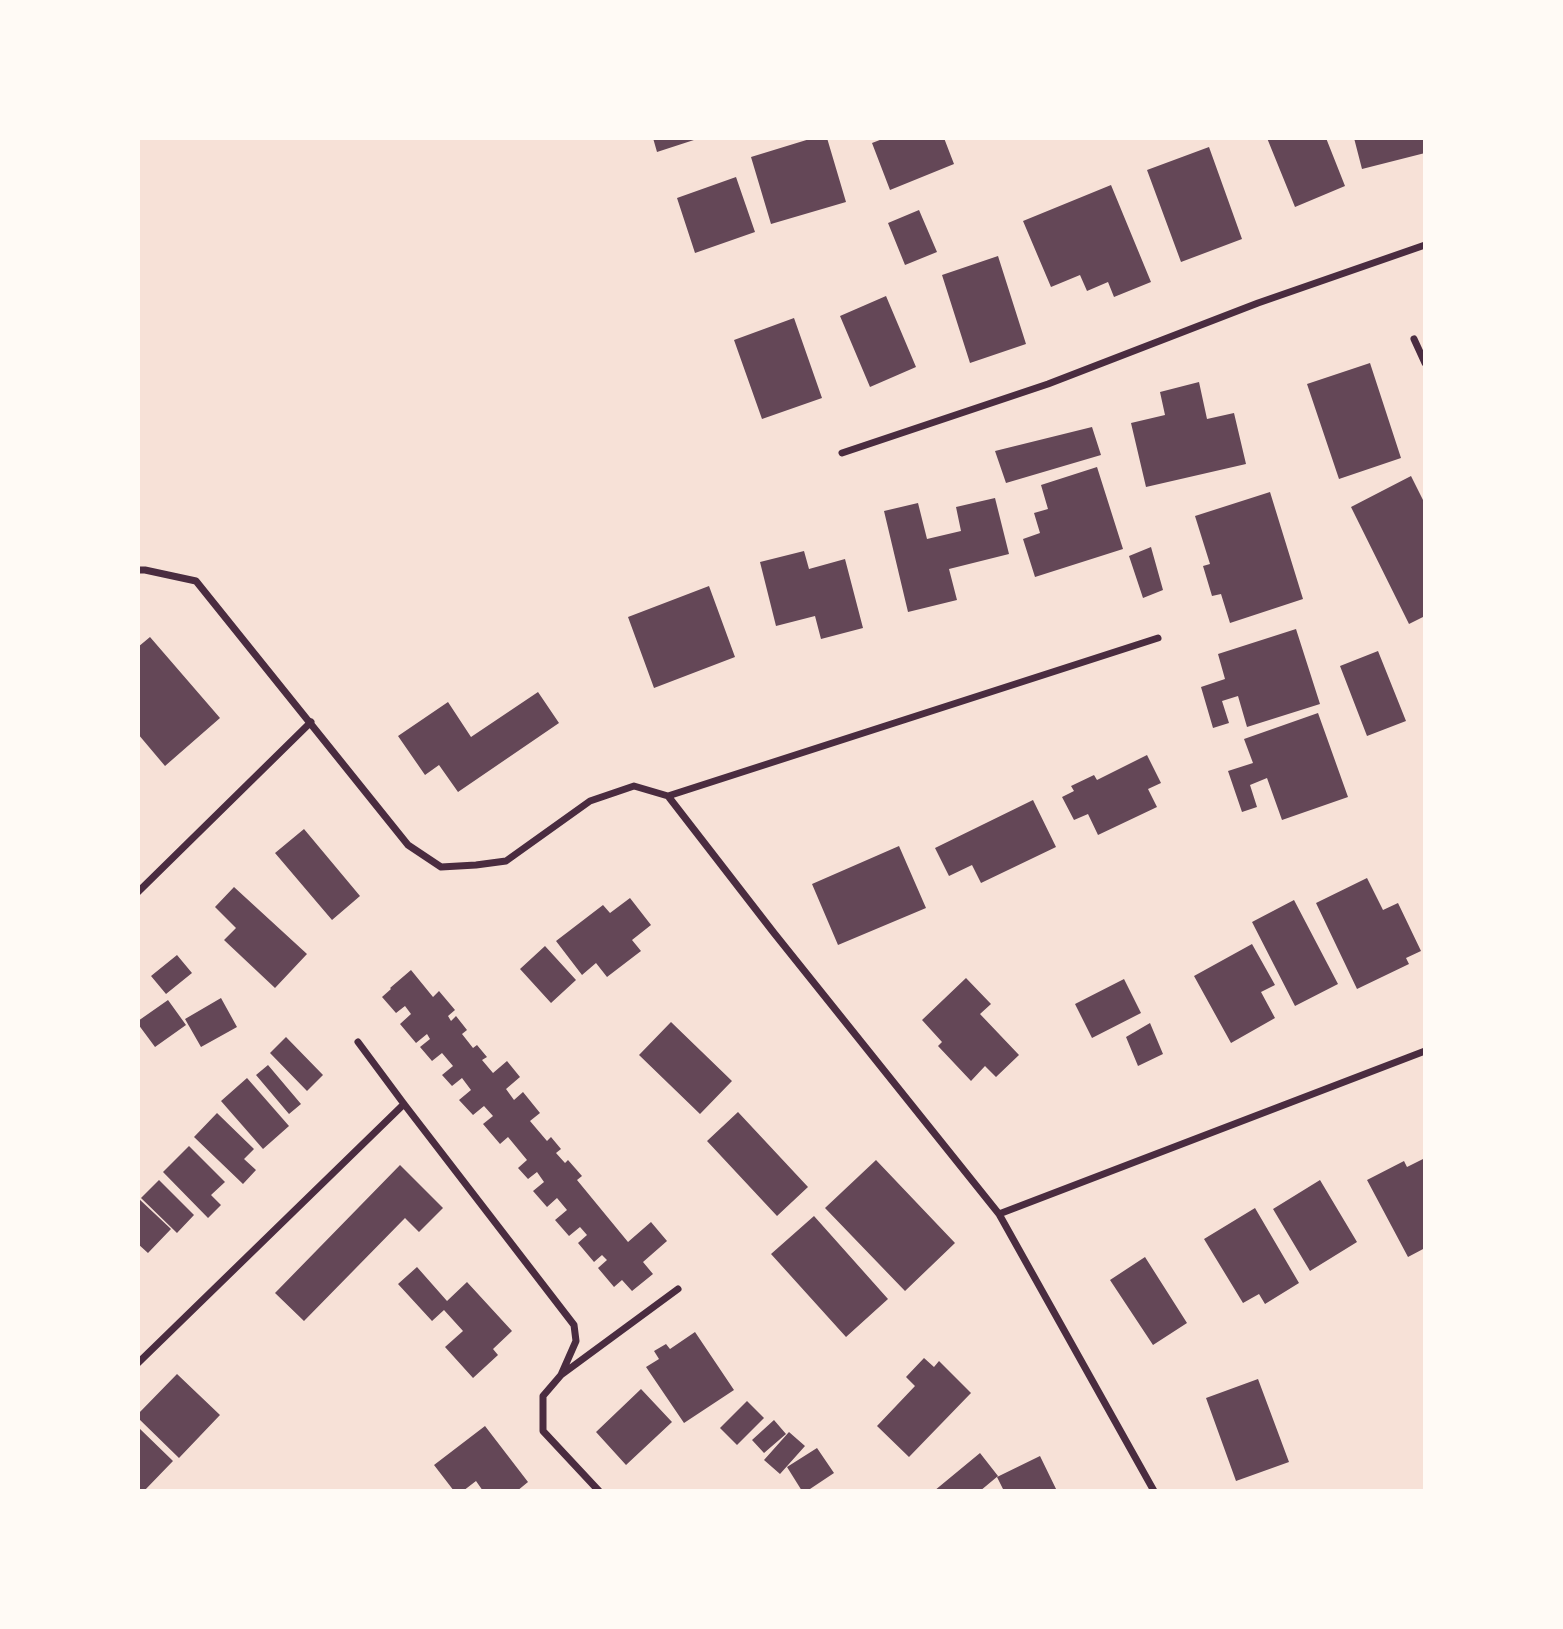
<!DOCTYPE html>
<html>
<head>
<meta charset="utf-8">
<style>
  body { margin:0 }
  #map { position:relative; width:1563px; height:1629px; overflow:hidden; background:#f7e1d7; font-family:"Sofia Sans Condensed",sans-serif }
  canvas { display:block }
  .frame { position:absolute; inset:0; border:140px solid #fffaf5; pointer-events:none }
</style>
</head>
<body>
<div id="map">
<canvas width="1563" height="1629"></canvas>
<div class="frame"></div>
</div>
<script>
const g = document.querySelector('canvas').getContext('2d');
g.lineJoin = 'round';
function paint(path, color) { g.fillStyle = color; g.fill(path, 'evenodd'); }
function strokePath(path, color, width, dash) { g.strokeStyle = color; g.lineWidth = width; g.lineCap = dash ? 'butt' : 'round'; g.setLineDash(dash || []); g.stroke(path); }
paint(new Path2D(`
  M653,138H697V139L657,152Z
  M813,138H827L846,202L771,224L751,157Z
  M885,138H944L954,164L890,190L872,143Z
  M1267,138H1326L1345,186L1295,207Z
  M1354,138H1425V153L1362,169Z
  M1209,147L1242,239L1181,262L1147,170Z
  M736,177L755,232L695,253L677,198Z
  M1111,185L1151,282L1114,297L1108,282L1087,291L1080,275L1051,287L1023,221Z
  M919,210L937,252L905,265L888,223Z
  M998,256L1026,344L970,363L942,275Z
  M886,296L916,367L870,387L840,316Z
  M794,318L822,398L762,419L734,340Z
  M1370,363L1401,458L1339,479L1307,384Z
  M1199,382L1207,419L1234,413L1246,464L1146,487L1131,423L1165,415L1160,392Z
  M1092,427L1101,455L1006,483L995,451Z
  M1097,467L1123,549L1035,577L1023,539L1040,533L1034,513L1048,509L1041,485Z
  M1411,476L1425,504V616L1409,624L1351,507Z
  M1270,492L1303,599L1230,623L1221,594L1212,596L1203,566L1210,564L1195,516Z
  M995,498L1009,554L949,569L957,600L908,612L884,511L918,503L927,539L961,531L956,507Z
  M1151,547L1163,590L1143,598L1129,556Z
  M804,551L809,569L845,559L863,628L821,639L815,616L776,626L760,562Z
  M709,586L735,657L654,688L628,617Z
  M1296,629L1320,704L1247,727L1238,696L1222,701L1229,723L1213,728L1201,687L1225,679L1218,654Z
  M150,637L220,718L165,766L138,734V647Z
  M1378,651L1406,721L1367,736L1340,666Z
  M538,692L559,723L458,792L439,765L425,775L398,736L448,702L471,737Z
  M1318,713L1348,797L1282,820L1267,778L1250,785L1257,807L1242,812L1228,771L1253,763L1244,739Z
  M1147,755L1161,783L1148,789L1157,807L1098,835L1088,814L1074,820L1062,797L1074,791L1071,786L1094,775L1097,780Z
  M1033,800L1056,847L981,883L972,865L949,876L935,848Z
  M304,829L360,896L332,920L275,853Z
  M899,846L926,908L838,945L812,884Z
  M1367,878L1383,910L1398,903L1421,951L1406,958L1409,964L1357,989L1316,903Z
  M234,887L307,954L275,988L224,940L236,928L215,907Z
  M630,898L651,925L632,940L641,951L607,977L596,963L582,975L556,941L603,905L610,913Z
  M1294,900L1338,984L1295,1006L1252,922Z
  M1252,944L1275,985L1261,992L1275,1018L1231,1043L1194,976Z
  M545,946L576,980L551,1003L520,969Z
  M177,955L192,973L166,994L151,976Z
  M411,970L433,997L439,991L455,1010L448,1016L451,1021L456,1016L467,1030L462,1034L473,1048L477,1045L487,1057L482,1060L493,1073L507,1061L520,1077L506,1089L514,1100L523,1092L540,1113L530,1121L547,1141L551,1137L561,1149L556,1153L565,1163L568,1160L582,1176L577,1180L628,1242L651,1222L667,1241L643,1262L653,1274L632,1291L622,1280L614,1287L598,1268L607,1260L602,1255L594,1262L578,1243L587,1235L580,1227L569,1236L555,1220L567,1210L557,1198L547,1207L533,1191L544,1182L537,1172L528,1179L518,1168L527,1160L508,1137L500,1144L483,1124L493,1116L484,1106L473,1115L459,1100L471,1090L462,1078L452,1086L442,1075L453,1066L442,1053L432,1061L420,1047L430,1039L427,1034L416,1043L400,1024L411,1014L405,1006L396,1013L382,997L391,989L390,988Z
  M966,978L991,1004L980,1014L1019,1055L996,1077L985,1066L971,1081L938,1046L942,1042L922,1020Z
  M1124,979L1141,1013L1092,1038L1075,1004Z
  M221,998L237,1027L201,1047L185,1019Z
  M168,1000L186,1025L155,1047L138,1024V1021Z
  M671,1022L732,1081L700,1114L639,1055Z
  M1150,1023L1163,1054L1138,1066L1126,1037Z
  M286,1037L323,1075L307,1091L270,1053Z
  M268,1065L301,1104L289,1114L256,1075Z
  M247,1078L289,1126L263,1149L221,1101Z
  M738,1112L808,1187L777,1216L707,1141Z
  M217,1113L254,1149L244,1159L256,1170L243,1184L194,1137Z
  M189,1146L225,1182L211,1195L221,1205L208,1218L163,1172Z
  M1425,1158V1248L1408,1257L1367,1180L1404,1161L1407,1167Z
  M876,1160L955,1243L905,1291L825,1208Z
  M400,1165L443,1208L419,1232L405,1218L304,1321L275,1293Z
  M159,1180L194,1215L177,1233L141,1198Z
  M1320,1180L1357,1242L1310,1271L1273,1209Z
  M138,1198L171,1229L148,1253L138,1244Z
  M1255,1208L1299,1283L1265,1304L1259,1294L1243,1303L1204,1239Z
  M814,1216L888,1299L846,1337L771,1254Z
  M1145,1257L1187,1323L1153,1345L1110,1280Z
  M417,1267L447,1301L467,1282L512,1331L493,1349L498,1355L473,1378L445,1347L463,1331L444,1310L432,1321L398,1284Z
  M695,1332L734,1390L684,1423L646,1367L659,1359L654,1351L666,1344L670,1349Z
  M924,1358L934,1367L939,1361L971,1393L909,1457L877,1426L915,1386L906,1377Z
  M177,1374L220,1415L179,1458L138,1418V1414Z
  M1258,1379L1289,1462L1236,1481L1206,1398Z
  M641,1389L672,1422L626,1465L596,1432Z
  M747,1401L764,1418L737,1445L720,1428Z
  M774,1420L786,1434L764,1453L752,1440Z
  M485,1426L528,1482L517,1491H483L476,1481L463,1491H454L434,1465Z
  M138,1427L173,1461L144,1491H138Z
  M789,1432L805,1446L780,1474L764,1460Z
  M817,1448L834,1473L807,1491H802L787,1467Z
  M980,1453L998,1476L980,1491H934Z
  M1040,1456L1057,1491H1004L997,1477Z`), '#644757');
strokePath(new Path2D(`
  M1414,339L1425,363
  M842,453L1048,384L1258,303L1425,245
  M138,570H145L196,581L408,845L441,867L476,865L506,861L590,801L634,786L668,796L774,933L999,1214L1154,1491
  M668,796L1158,638
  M138,892L311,722
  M358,1042L404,1104L574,1325L576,1341L561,1375L543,1396V1431L599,1491
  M999,1214L1425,1051
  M138,1363L404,1104
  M561,1375L678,1289`), '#4a2c40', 7);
</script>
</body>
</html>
